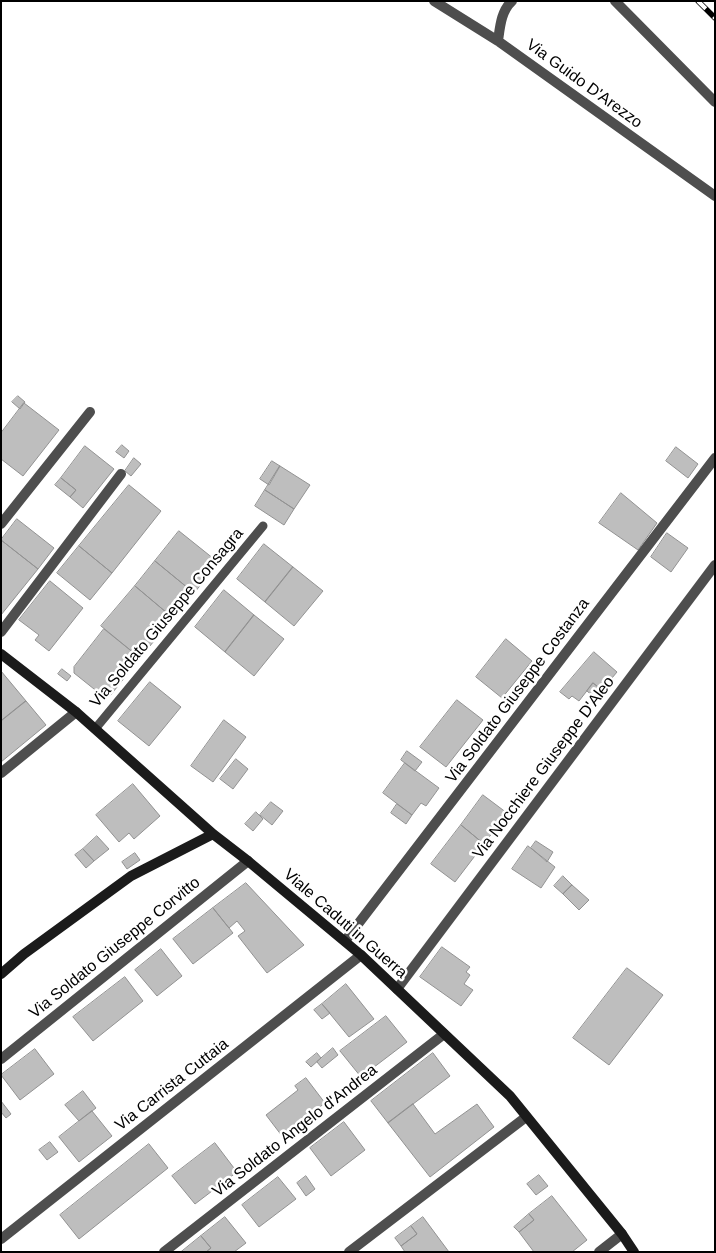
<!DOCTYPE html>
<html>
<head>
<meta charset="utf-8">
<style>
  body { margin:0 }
  #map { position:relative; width:716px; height:1253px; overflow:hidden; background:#fff; font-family:Arial,sans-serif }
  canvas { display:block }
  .frame { position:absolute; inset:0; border:2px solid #000; pointer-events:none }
</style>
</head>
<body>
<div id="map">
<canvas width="716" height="1253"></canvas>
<div class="frame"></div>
</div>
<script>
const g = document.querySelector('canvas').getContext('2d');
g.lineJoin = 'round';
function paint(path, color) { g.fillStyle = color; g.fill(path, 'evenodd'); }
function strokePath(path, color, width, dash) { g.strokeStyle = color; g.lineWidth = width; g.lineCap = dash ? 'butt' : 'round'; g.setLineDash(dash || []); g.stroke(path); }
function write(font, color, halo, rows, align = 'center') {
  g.font = font + ' Arial,sans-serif'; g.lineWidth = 5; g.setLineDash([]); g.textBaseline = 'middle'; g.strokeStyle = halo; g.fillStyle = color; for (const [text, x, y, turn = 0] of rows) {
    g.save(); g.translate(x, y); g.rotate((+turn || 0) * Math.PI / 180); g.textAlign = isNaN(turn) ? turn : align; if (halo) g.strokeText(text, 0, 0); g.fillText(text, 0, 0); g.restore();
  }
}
const building = new Path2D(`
  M18,396L25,402L20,409L12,402Z
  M24,403L59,430L23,476L1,459V433Z
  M122,445L129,451L124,458L116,452Z
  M85,446L114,469L83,508L70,497L76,490L61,478Z
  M676,447L698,464L688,478L666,461Z
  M134,458L141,464L131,476L125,471Z
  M272,461L280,466L269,485L260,479Z
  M280,466L310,485L294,509L265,490Z
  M61,478L76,490L70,497L55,485Z
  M129,485L161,511L112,573L79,546Z
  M265,490L294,509L284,525L255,506Z
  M621,493L657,523L638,550L599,523Z
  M17,519L54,548L38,569L1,540Z
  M179,531L219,563L194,593L155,561Z
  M667,533L688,548L671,572L651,557Z
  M1,540L38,569L1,615Z
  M264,544L293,567L265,602L237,579Z
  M79,546L112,573L90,600L57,573Z
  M155,561L194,593L173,618L135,586Z
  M293,567L323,591L294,626L265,602Z
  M50,581L83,608L49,651L35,640L39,635L19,620Z
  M135,586L173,618L140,658L101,626Z
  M224,590L254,615L225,652L195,627Z
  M254,615L284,639L254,676L225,652Z
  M104,629L140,658L110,696L104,697L74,673V667Z
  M506,639L532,661L502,698L476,677Z
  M594,652L617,672L602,690L593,683L579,701L572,696L569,699L560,692Z
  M62,669L71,676L67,681L58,674Z
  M1,671L26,701L1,721Z
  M150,682L181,707L149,746L118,721Z
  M593,683L602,690L595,698L587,691Z
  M457,700L483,720L446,767L420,747Z
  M26,701L46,725L1,762V721Z
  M224,720L246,737L213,782L191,766Z
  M407,751L422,762L415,771L401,760Z
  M236,759L248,769L233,789L220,779Z
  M405,763L439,788L426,806L421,803L412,815L383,793Z
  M133,784L160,816L134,839L129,833L119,842L96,815Z
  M483,795L507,813L484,844L461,825Z
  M271,802L283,811L272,825L260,815Z
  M397,804L412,815L406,824L391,813Z
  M256,812L263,819L253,831L245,824Z
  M461,825L484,844L455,882L431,864Z
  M97,836L109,849L94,861L83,849Z
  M536,841L553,852L547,862L531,848Z
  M528,846L555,867L541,888L512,869Z
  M83,849L94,861L86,868L75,855Z
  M135,853L140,860L127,869L122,862Z
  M563,876L572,885L563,894L554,886Z
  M246,883L304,945L267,973L238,936L245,931L237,921L229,928L213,908Z
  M572,885L589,900L579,910L563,894Z
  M213,908L233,933L193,964L173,939Z
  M442,947L470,967L466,972L470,975L464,984L473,990L461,1006L420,977Z
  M161,949L182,976L157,996L135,970Z
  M627,968L663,995L609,1065L573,1038Z
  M125,977L143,1001L93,1041L73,1017Z
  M346,984L374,1019L349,1037L322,1004Z
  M322,1004L330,1013L322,1019L314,1010Z
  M386,1016L407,1042L361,1077L340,1051Z
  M333,1048L338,1055L322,1068L317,1062Z
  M35,1049L54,1074L20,1100L1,1075Z
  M317,1053L321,1058L311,1067L306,1062Z
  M433,1053L450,1076L388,1123L371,1101Z
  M306,1078L325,1103L282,1136L266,1115L298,1090L295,1086Z
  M83,1091L96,1108L79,1121L65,1105Z
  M1,1101L11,1114L6,1118L1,1112Z
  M413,1104L435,1134L477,1104L494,1127L430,1177L388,1123Z
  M92,1111L112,1136L79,1162L59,1137Z
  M344,1122L365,1150L331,1176L310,1148Z
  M50,1142L58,1152L47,1160L39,1150Z
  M215,1143L237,1172L195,1204L172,1176Z
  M149,1144L168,1168L79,1239L60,1215Z
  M539,1175L548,1186L536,1195L527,1184Z
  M306,1176L315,1189L306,1196L297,1183Z
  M278,1177L296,1199L259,1227L242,1205Z
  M552,1196L587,1240L572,1252H534L519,1232L534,1220L529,1214Z
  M529,1214L534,1220L519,1232L514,1227Z
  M225,1217L246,1243L234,1252H206L211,1248L201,1236Z
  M423,1217L449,1252H405L401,1246L417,1234L411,1226Z
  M411,1226L417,1234L401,1246L395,1238Z
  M201,1236L211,1248L206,1252H181Z`);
paint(building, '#bebebe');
strokePath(building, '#929292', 1);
strokePath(new Path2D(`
  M95,729L263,526`), '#4e4e4e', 9);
strokePath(new Path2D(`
  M434,1L498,41L715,196
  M615,1L715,102
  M498,41C500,27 501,11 512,1
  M1,524L90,412
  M1,632L121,474
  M1,773L76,712
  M345,941L715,458
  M397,989L715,565
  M1,1059L248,861
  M1,1239L361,955
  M164,1252L444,1034
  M349,1252L526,1117
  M599,1252L622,1234`), '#4e4e4e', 10);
strokePath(new Path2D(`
  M1,654L76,712L213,834L248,861L361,955L510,1096L622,1234L634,1252
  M1,974L24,954L131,876L213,834`), '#1b1b1b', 10);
const rail = new Path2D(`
  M698,1L715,18`);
strokePath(rail, '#000', 5.5);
strokePath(rail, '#fff', 4, [11]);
write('16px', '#000', '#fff', [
  ["Via Guido D'Arezzo",584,84,36],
  ["Via Soldato Giuseppe Consagra",167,618,-50],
  ["Via Soldato Giuseppe Costanza",518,691,-53],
  ["Via Nocchiere Giuseppe D'Aleo",544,768,-53],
  ["Viale Caduti in Guerra",345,924,41],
  ["Via Soldato Giuseppe Corvitto",115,948,-39],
  ["Via Carrista Cuttaia",172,1085,-38],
  ["Via Soldato Angelo d'Andrea",295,1131,-38]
]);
</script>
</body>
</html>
